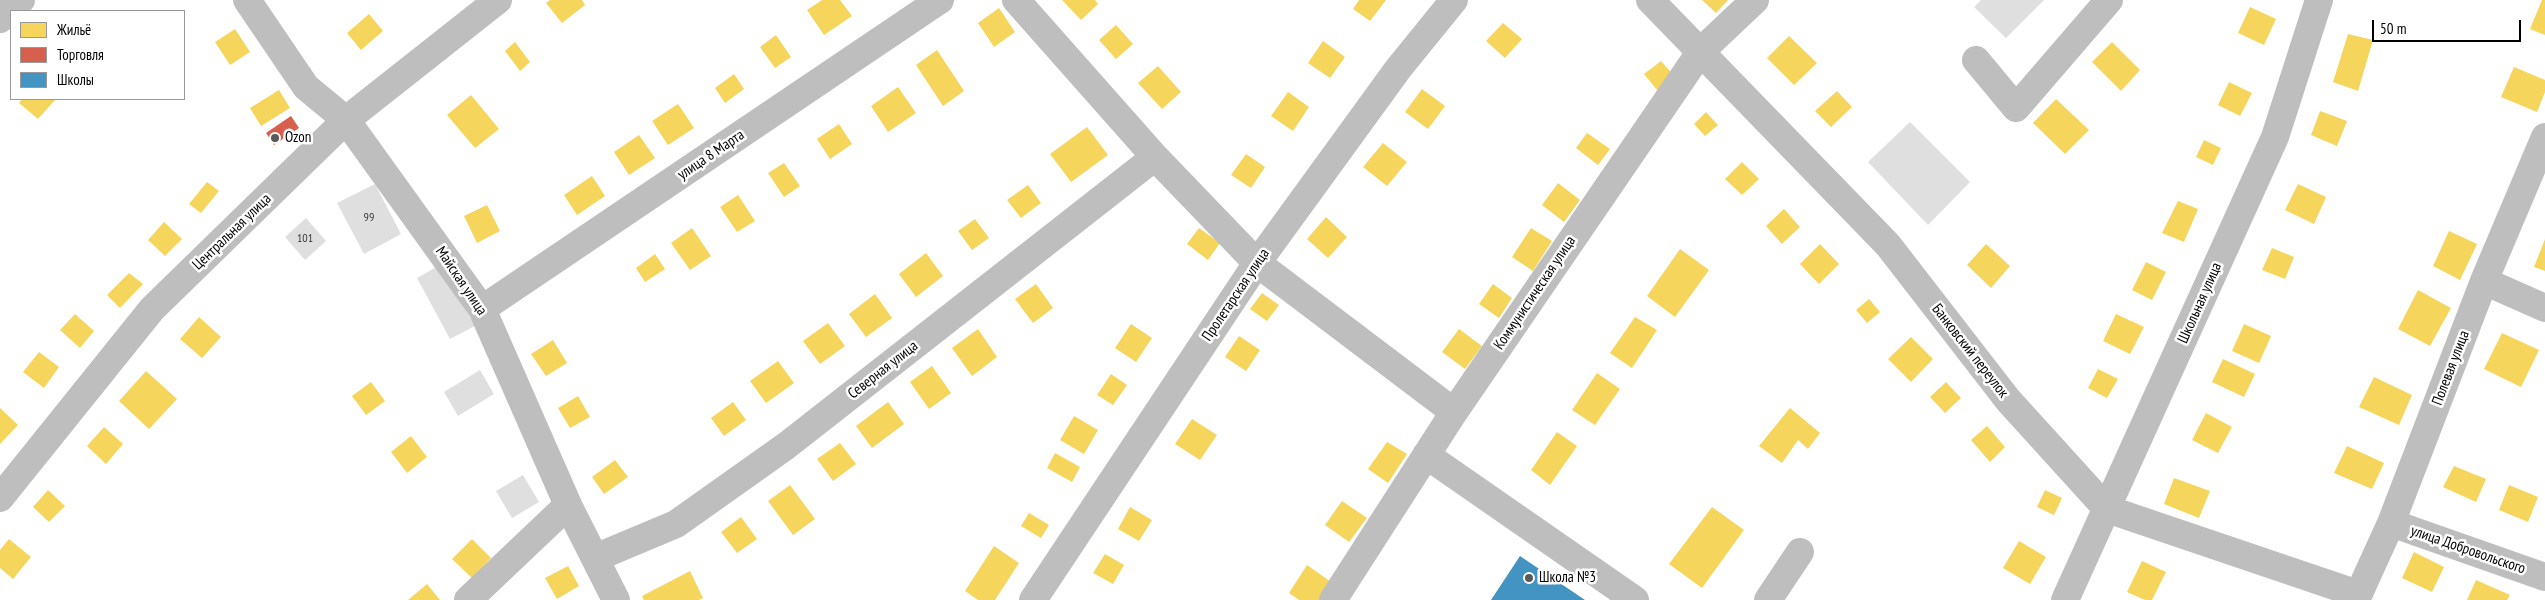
<!DOCTYPE html>
<meta charset="utf-8">
<style>
body{margin:0}
#map{position:relative;width:2545px;height:600px;overflow:hidden;background:#fff;font-family:"PT Sans Narrow",sans-serif}
canvas{display:block}
.legend{position:absolute;left:10px;top:10px;width:175px;height:90px;box-sizing:border-box;background:#fff;border:1px solid #999;margin:0;padding:6px 9px;list-style:none;font-size:15px;color:#000}
.legend li{display:flex;align-items:center;gap:10px;height:25px}
.legend b{width:25px;border:1px solid #999}
.scale{position:absolute;left:2372px;top:20px;width:149px;height:22px;box-sizing:border-box;border:2px solid #000;border-top:0;padding-left:6px;font-size:15px;line-height:18px;white-space:nowrap;color:#000;-webkit-text-stroke:4px #fff;paint-order:stroke}
</style>
<div id="map">
<canvas width="2545" height="600"></canvas>
<ul class="legend">
<li><b style="height:14px;background:#f6d55c"></b>Жильё</li>
<li><b style="height:14px;background:#d6604d"></b>Торговля</li>
<li><b style="height:14px;background:#4393c3"></b>Школы</li>
</ul>
<div class="scale">50 m</div>
</div>
<script>
const ctx = document.querySelector('canvas').getContext('2d');
ctx.lineJoin = 'round';
function fillPath(path, color) { ctx.fillStyle = color; ctx.fill(path, 'evenodd'); }
const toPath = rows => new Path2D(rows.map(r => 'M' + r).join(''));
function stroke(path, color, width, dash) { ctx.strokeStyle = color; ctx.lineWidth = width; ctx.lineCap = dash ? 'butt' : 'round'; ctx.setLineDash(dash || []); ctx.stroke(path); }
function label(font, color, halo, rows, align = 'center') {
  ctx.font = font + ' "PT Sans Narrow",sans-serif'; ctx.lineWidth = 5; ctx.setLineDash([]); ctx.textBaseline = 'middle'; ctx.strokeStyle = halo; ctx.fillStyle = color; for (const [text, x, y, turn = 0] of rows) {
    ctx.save(); ctx.translate(x, y); ctx.rotate((+turn || 0) * Math.PI / 180); ctx.textAlign = isNaN(turn) ? turn : align; if (halo) ctx.strokeText(text, 0, 0); ctx.fillText(text, 0, 0); ctx.restore();
  }
}
fillPath(toPath([
 [550,0,582,0,585,5,562,23,546,3],
 [822,0,840,0,852,16,824,35,807,10],
 [1062,0,1095,0,1098,4,1081,20],
 [1359,0,1386,0,1370,21,1353,9],
 [1702,0,1728,0,1716,13],
 [2542,0,2545,0,2545,35,2530,29],
 [2250,7,2276,19,2264,45,2238,33],
 [999,8,1015,32,994,47,978,23],
 [369,14,383,31,361,50,347,33],
 [1503,23,1522,39,1505,58,1486,41],
 [1116,25,1133,44,1116,59,1099,40],
 [235,29,250,52,230,65,215,42],
 [2348,34,2373,40,2358,91,2333,82],
 [776,35,791,57,775,68,760,47],
 [1789,36,1817,63,1794,85,1767,58],
 [1323,41,1345,57,1330,78,1308,63],
 [515,42,530,62,520,71,505,51],
 [2112,42,2140,70,2121,91,2092,62],
 [937,50,964,91,943,106,916,65],
 [1661,61,1675,77,1658,91,1644,74],
 [1158,66,1181,92,1162,109,1138,83],
 [2514,67,2545,80,2545,92,2537,112,2501,97],
 [734,74,744,89,725,103,715,88],
 [2229,82,2252,93,2240,116,2218,105],
 [898,87,916,113,888,132,871,106],
 [1422,89,1445,106,1428,129,1405,112],
 [279,90,290,108,261,126,250,108],
 [1837,91,1852,107,1831,127,1815,111],
 [1288,92,1309,107,1293,131,1271,116],
 [471,95,499,129,475,148,447,115],
 [22,99,53,99,55,100,38,119,19,103],
 [2056,99,2089,130,2065,154,2033,123],
 [678,104,694,128,668,145,652,121],
 [2320,111,2347,121,2337,146,2311,135],
 [1706,112,1718,125,1705,136,1694,124],
 [839,124,852,144,830,159,817,139],
 [1087,127,1108,155,1071,182,1050,154],
 [1587,133,1610,149,1598,165,1576,148],
 [639,135,655,158,629,175,614,152],
 [2204,140,2221,148,2213,165,2196,157],
 [1383,143,1407,162,1387,186,1363,167],
 [1246,154,1265,167,1251,188,1231,175],
 [1742,162,1759,179,1742,195,1725,179],
 [784,163,800,186,784,197,768,173],
 [592,176,605,196,577,215,564,195],
 [207,182,219,191,201,213,189,204],
 [1558,183,1580,200,1564,222,1542,205],
 [2298,184,2326,197,2314,224,2285,210],
 [1028,185,1041,203,1021,218,1007,200],
 [738,195,755,221,737,232,720,207],
 [2178,201,2198,209,2184,242,2162,233],
 [487,205,500,231,477,243,464,216],
 [1784,209,1800,227,1782,244,1766,226],
 [1326,217,1347,237,1328,258,1307,239],
 [975,219,989,238,972,250,958,231],
 [164,222,182,239,165,256,148,240],
 [692,228,711,256,690,270,671,243],
 [1199,228,1220,243,1208,260,1187,244],
 [1531,228,1552,241,1533,271,1512,257],
 [2449,231,2477,244,2460,280,2433,266],
 [2545,239,2545,271,2534,267],
 [1820,244,1839,264,1819,284,1800,264],
 [1986,244,2010,266,1991,288,1967,265],
 [2272,248,2294,257,2285,279,2262,270],
 [1680,249,1709,270,1675,317,1647,296],
 [926,253,943,276,916,297,899,274],
 [655,254,665,269,645,282,636,268],
 [2146,262,2166,272,2152,300,2132,290],
 [129,273,143,284,120,308,107,295],
 [1036,284,1053,308,1033,323,1015,299],
 [1493,284,1512,298,1499,318,1479,304],
 [2418,290,2451,308,2430,346,2398,329],
 [1262,293,1279,305,1267,321,1250,309],
 [875,294,892,318,866,337,849,314],
 [1869,299,1880,312,1867,323,1856,310],
 [75,314,94,331,80,348,60,330],
 [2116,314,2144,327,2130,354,2103,341],
 [199,317,221,337,202,358,180,339],
 [1635,317,1657,330,1632,368,1610,353],
 [828,323,845,346,820,364,803,341],
 [1131,324,1152,338,1136,362,1115,348],
 [2244,324,2271,336,2259,363,2232,351],
 [978,329,997,357,972,376,952,348],
 [1459,329,1482,346,1465,369,1442,352],
 [2502,333,2539,350,2521,387,2484,369],
 [1239,336,1260,350,1246,371,1225,357],
 [1911,337,1933,359,1911,382,1888,359],
 [553,340,567,363,546,376,531,354],
 [39,352,59,367,44,388,23,372],
 [2223,359,2255,374,2244,397,2212,382],
 [778,361,794,383,766,403,750,381],
 [932,366,951,393,929,409,910,382],
 [2098,369,2118,379,2107,398,2088,388],
 [146,371,177,399,149,429,119,401],
 [1597,373,1620,389,1595,425,1572,410],
 [1111,374,1127,385,1113,405,1097,395],
 [2374,377,2412,395,2399,425,2359,407],
 [371,382,385,401,366,415,352,396],
 [1946,382,1961,398,1945,413,1930,397],
 [578,396,590,417,570,428,558,408],
 [733,402,746,420,724,436,711,418],
 [888,402,904,424,872,448,856,426],
 [0,408,18,425,0,444],
 [1790,408,1820,433,1808,449,1798,440,1782,463,1759,446],
 [2206,413,2232,427,2218,453,2192,440],
 [1074,416,1098,430,1084,454,1060,440],
 [1192,419,1217,435,1200,460,1175,444],
 [1987,426,2005,447,1990,462,1971,440],
 [104,427,123,444,106,464,87,446],
 [1557,432,1577,446,1550,485,1531,470],
 [411,436,427,457,407,473,391,452],
 [1387,442,1407,454,1388,483,1368,469],
 [840,443,856,464,833,481,817,459],
 [2347,446,2384,463,2372,489,2334,473],
 [1055,453,1080,467,1072,482,1047,468],
 [615,460,628,477,604,494,592,477],
 [2454,466,2486,479,2476,502,2443,487],
 [2174,478,2210,491,2199,518,2164,504],
 [790,485,815,519,793,535,768,501],
 [2509,485,2538,497,2528,522,2499,510],
 [48,490,65,506,49,522,33,507],
 [2045,490,2062,498,2054,515,2037,507],
 [1342,501,1367,518,1349,542,1325,525],
 [1130,507,1152,520,1139,541,1118,529],
 [1712,507,1744,530,1702,588,1669,564],
 [1029,513,1049,525,1041,538,1021,526],
 [741,517,757,539,737,553,721,532],
 [9,539,31,557,13,579,0,568,0,550],
 [472,539,491,558,472,578,452,559],
 [2019,541,2046,557,2030,584,2003,568],
 [994,546,1019,563,995,600,978,600,965,591],
 [2414,552,2444,567,2432,592,2402,578],
 [1105,554,1124,565,1113,584,1093,573],
 [2142,561,2166,572,2152,600,2145,600,2127,592],
 [1307,565,1334,584,1324,600,1299,600,1289,593],
 [568,566,579,586,557,599,545,578],
 [690,571,703,598,699,600,644,600,642,596],
 [2476,580,2510,595,2507,600,2467,600],
 [427,584,440,600,408,600]
]), '#f6d55c');
fillPath(toPath([
 [291,116,299,128,274,145,266,133]
]), '#d6604d');
fillPath(toPath([
 [1520,556,1585,600,1491,600]
]), '#4393c3');
fillPath(toPath([
 [1981,0,2044,0,2006,38,1974,7],
 [1910,122,1970,182,1928,225,1868,162],
 [375,184,401,234,364,254,337,203],
 [306,218,326,241,305,260,285,237],
 [440,265,475,326,450,339,417,278],
 [480,370,494,394,458,416,444,392],
 [523,475,539,502,512,518,496,491]
]), '#dfdfdf');
stroke(toPath([
 [247,0,306,87,346,120,482,309,568,505,616,600],
 [1016,0,1155,157,1257,263,1454,412],
 [1650,0,1888,245,2008,400,2107,509,2358,594],
 [0,19,21,0],
 [1976,60,2016,108,2109,0],
 [2484,281,2545,308],
 [482,309,940,0],
 [1426,455,1635,600],
 [2391,523,2545,577],
 [595,558,676,524,786,446,1155,157],
 [468,600,568,505],
 [1033,600,1257,263,1398,69,1454,0],
 [1333,600,1454,412,1701,51,1755,0],
 [1768,600,1800,552],
 [2065,600,2275,137,2319,0],
 [2356,600,2391,523,2484,281,2545,137]
]), '#bebebe', 28);
stroke(toPath([
 [0,498,152,309,346,120,498,0]
]), '#bebebe', 28);
for (const [x, y, r, color] of [
 [275,138,5,"#595959"],
 [1529,578,5,"#595959"]
]) { const dot = new Path2D(); dot.arc(x, y, r, 0, 2 * Math.PI); ctx.fillStyle = color; ctx.fill(dot); stroke(dot, '#fff', 2); }
label('12px', '#383838', null, [
 ["99",369,218],
 ["101",305,239]
]);
label('15px', '#000', '#fff', [
 ["Ozon",285,138],
 ["Школа №3",1539,578]
], 'left');
label('15px', '#000', '#fff', [
 ["улица 8 Марта",711,155,-34],
 ["Центральная улица",232,232,-44],
 ["Майская улица",461,281,56],
 ["Коммунистическая улица",1535,293,-56],
 ["Пролетарская улица",1236,295,-56],
 ["Школьная улица",2200,303,-66],
 ["Банковский переулок",1970,351,52],
 ["Полевая улица",2451,368,-69],
 ["Северная улица",883,370,-38],
 ["улица Добровольского",2468,550,19]
]);
</script>
